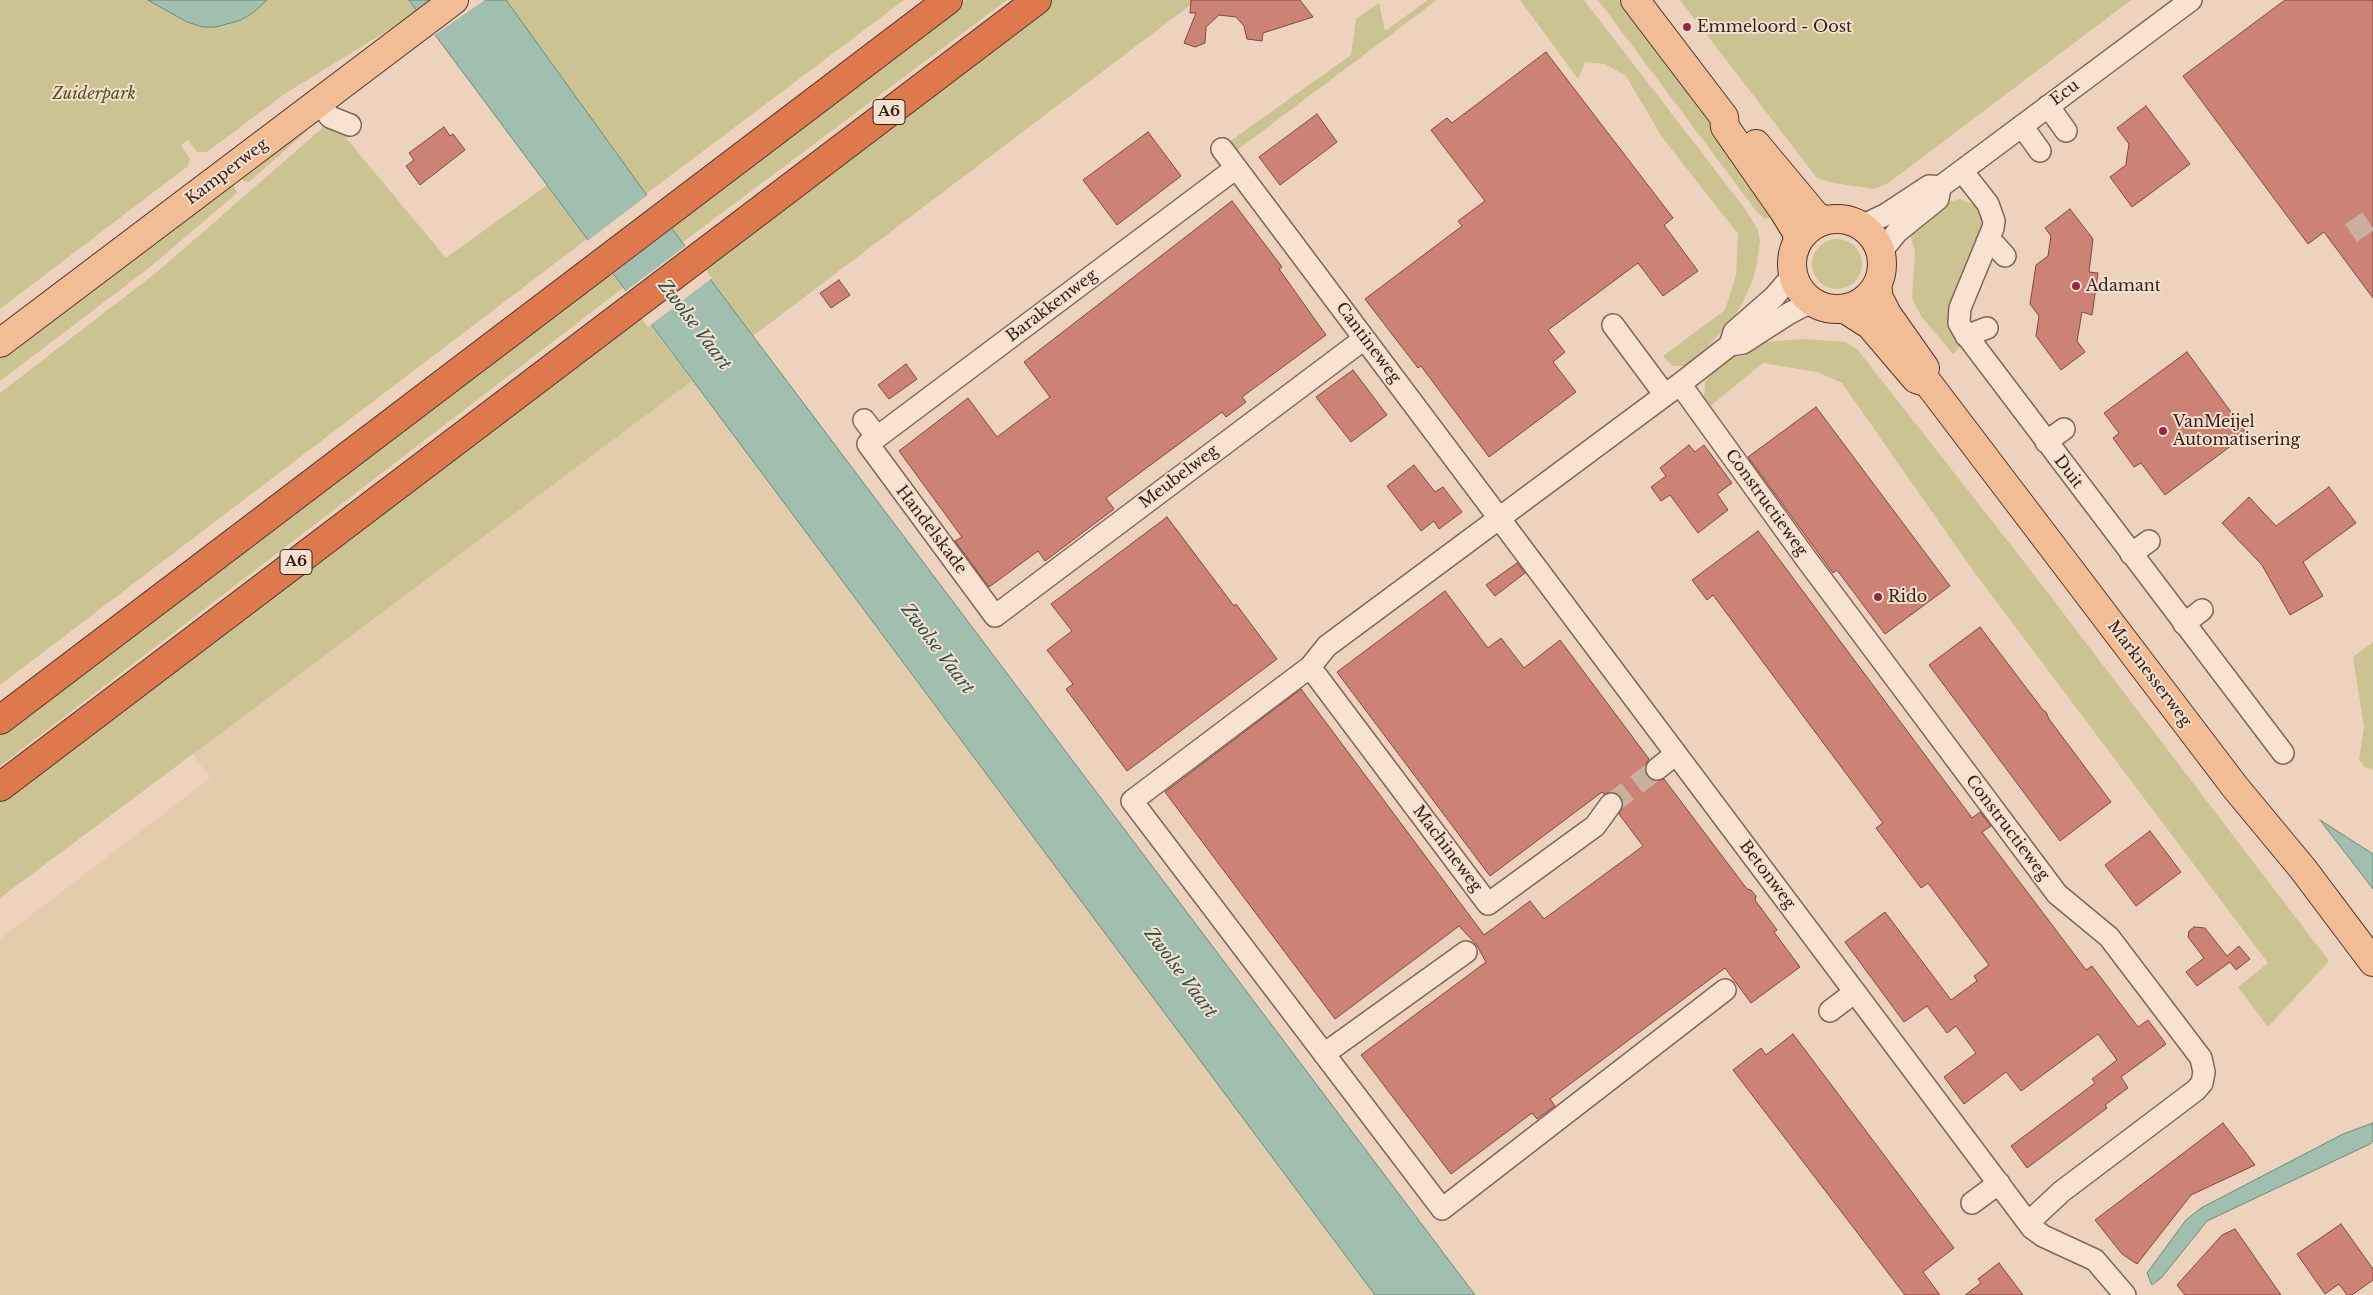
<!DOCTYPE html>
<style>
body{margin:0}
canvas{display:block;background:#edd3be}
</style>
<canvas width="2373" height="1295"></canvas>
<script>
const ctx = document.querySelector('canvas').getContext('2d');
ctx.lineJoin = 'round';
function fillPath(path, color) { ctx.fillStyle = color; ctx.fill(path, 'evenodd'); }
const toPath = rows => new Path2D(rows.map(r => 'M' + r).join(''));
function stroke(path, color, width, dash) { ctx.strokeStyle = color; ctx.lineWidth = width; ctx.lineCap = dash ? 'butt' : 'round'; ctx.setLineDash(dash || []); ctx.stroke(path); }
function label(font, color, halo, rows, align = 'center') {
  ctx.font = font + ' "Libre Baskerville",serif'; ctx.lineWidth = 4; ctx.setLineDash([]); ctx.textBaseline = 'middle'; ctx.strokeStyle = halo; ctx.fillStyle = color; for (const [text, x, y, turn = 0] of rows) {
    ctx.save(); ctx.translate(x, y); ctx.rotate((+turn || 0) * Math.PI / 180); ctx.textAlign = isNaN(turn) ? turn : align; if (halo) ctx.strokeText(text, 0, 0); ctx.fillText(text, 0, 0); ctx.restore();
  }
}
fillPath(toPath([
 [692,381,1375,1295,0,1295,0,939,210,778,192,753]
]), '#e3ccab');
fillPath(toPath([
 [0,0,409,0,418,12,286,93,207,152,197,152,188,140,181,145,190,159,188,166,0,309],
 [506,0,904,0,646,194],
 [966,0,1007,0,683,242,665,219],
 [1051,0,1197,0,753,336,699,264],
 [1428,0,1437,0,1236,151,1229,142,1351,55,1356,19,1379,3,1385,31],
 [1520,0,1584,0,1746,210,1758,230,1760,240,1757,264,1752,282,1743,302,1735,315,1707,348,1686,366,1673,366,1663,356,1725,310,1736,275,1738,234,1662,137,1626,76,1605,64,1585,62,1578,79],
 [1598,0,1619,0,1706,110,1771,217,1765,219,1757,212],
 [1680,0,2131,0,1887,184,1874,189,1834,183,1817,178],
 [327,124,348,129,345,137,446,258,547,185,587,239,0,685,0,393,157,272],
 [308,127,307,131,248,183,241,179,239,175],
 [233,183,237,193,149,268,0,381,0,354],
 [1960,199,1974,205,1981,214,1982,231,1952,332,1961,346,1953,354,1921,316,1912,299,1915,252,1909,231,1941,204],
 '1812 264a25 25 0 1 1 50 0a25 25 0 1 1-50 0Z',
 [605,264,623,288,0,766,0,726],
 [639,310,692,381,0,898,0,799],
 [1803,339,1845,342,1857,349,2025,563,2329,961,2268,1027,2238,987,2268,963,1974,572,1842,383,1817,372,1763,363,1708,408,1704,399,1705,382,1717,368,1738,353,1766,342],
 [2373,642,2373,770,2364,767,2359,759,2364,727,2353,657]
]), '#cbc392');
const water = toPath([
 [148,0,267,0,254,12,241,20,216,27,203,27,187,22,148,0],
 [409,0,506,0,646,194,1475,1295,1375,1295,409,0],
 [2320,820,2373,854,2373,889,2320,820],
 [2373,1123,2373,1141,2370,1144,2207,1221,2162,1277,2152,1285,2147,1273,2186,1220,2201,1208,2343,1134,2373,1123]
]);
fillPath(water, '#a1bfaf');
stroke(water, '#698c7a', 1);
fillPath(toPath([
 [430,0,485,0,433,36,415,11],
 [649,194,674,227,610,276,586,242],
 [687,245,712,278,648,327,623,293]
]), '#edd3be');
const building = toPath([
 [1191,0,1300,0,1313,17,1263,33,1262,41,1247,39,1244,26,1236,17,1219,15,1206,27,1205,43,1195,47,1184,43,1196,13,1190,13,1191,0],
 [2285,0,2373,0,2373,298,2324,232,2308,244,2183,76,2285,0],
 [1546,52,1673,218,1664,225,1698,271,1663,296,1638,263,1548,330,1565,352,1553,362,1576,392,1489,457,1421,366,1418,368,1365,299,1462,226,1458,221,1485,201,1431,130,1447,118,1452,123,1546,52],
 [2146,106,2190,164,2132,207,2110,177,2126,165,2127,156,2129,144,2117,128,2146,106],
 [1317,114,1337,142,1280,185,1259,157,1317,114],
 [444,127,450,136,453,134,465,150,420,185,406,166,414,160,409,153,444,127],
 [1148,132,1181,176,1117,225,1083,180,1148,132],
 [1232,201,1282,267,1279,269,1326,335,1242,397,1246,402,1226,417,1222,412,1106,498,1114,509,1045,561,1038,551,989,587,955,541,962,537,899,451,968,398,997,437,1050,397,1024,362,1232,201],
 [2070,209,2093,239,2089,272,2098,273,2092,315,2082,312,2077,341,2085,352,2061,370,2036,336,2039,316,2030,304,2036,265,2048,256,2051,236,2045,228,2070,209],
 [839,280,850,295,831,308,820,293,839,280],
 [2187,352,2247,434,2165,495,2141,463,2134,467,2113,438,2119,433,2104,413,2187,352],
 [906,364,917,379,889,399,878,385,906,364],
 [1353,370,1387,415,1351,442,1316,397,1353,370],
 [1816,407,1950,586,1885,634,1837,570,1833,573,1748,457,1816,407],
 [1689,445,1695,452,1704,445,1732,483,1717,494,1728,510,1698,533,1670,495,1661,501,1651,487,1666,476,1660,468,1689,445],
 [1414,465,1435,492,1443,487,1462,512,1439,529,1434,521,1421,531,1387,486,1414,465],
 [2329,487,2356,523,2303,562,2323,596,2290,615,2262,565,2222,523,2249,497,2276,526,2329,487],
 [1167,517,1234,606,1236,604,1277,659,1127,771,1066,689,1073,684,1047,650,1072,631,1051,604,1167,517],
 [1758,531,1972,818,1980,812,1991,826,1982,832,2086,970,2092,966,2138,1027,2148,1020,2166,1044,2121,1077,2128,1088,2105,1105,2107,1108,2027,1168,2011,1146,2095,1083,2092,1079,2117,1060,2098,1034,2021,1091,2006,1072,1964,1104,1944,1077,1976,1053,1956,1026,1947,1033,1927,1006,1904,1022,1845,942,1885,912,1951,1000,1977,981,1974,976,1989,965,1928,883,1921,888,1876,828,1883,823,1713,595,1707,600,1692,580,1758,531],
 [1517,563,1525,573,1495,596,1486,585,1517,563],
 [1445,591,1488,648,1501,638,1524,668,1560,640,1649,759,1645,765,1647,776,1653,781,1664,779,1747,889,1751,890,1756,896,1755,900,1777,930,1774,932,1800,967,1751,1003,1725,968,1550,1099,1555,1106,1537,1119,1532,1113,1451,1174,1361,1055,1486,962,1476,944,1459,926,1335,1019,1165,792,1301,689,1484,935,1530,901,1544,919,1643,846,1619,814,1623,805,1619,794,1613,792,1604,794,1602,792,1490,876,1337,672,1445,591],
 [1980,627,2043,710,2046,712,2049,719,2111,802,2060,841,1929,665,1980,627],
 [2150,831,2181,872,2136,906,2105,865,2150,831],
 [2194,927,2205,928,2227,956,2239,946,2250,959,2236,970,2230,962,2197,986,2186,972,2204,958,2188,937,2189,931,2194,927],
 [1793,1034,1954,1248,1923,1272,1940,1295,1905,1295,1733,1070,1761,1048,1766,1055,1793,1034],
 [2223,1123,2255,1165,2191,1195,2137,1264,2122,1254,2095,1220,2223,1123],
 [2341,1224,2373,1269,2373,1280,2352,1295,2347,1295,2339,1284,2325,1294,2297,1254,2341,1224],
 [2235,1229,2281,1295,2185,1295,2177,1285,2222,1235,2235,1229],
 [1999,1263,2023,1295,1965,1295,1981,1283,1978,1279,1999,1263]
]);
fillPath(building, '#cc8274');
stroke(building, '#84473d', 1);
stroke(toPath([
 [2351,233,2373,218],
 [1611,804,1657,769]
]), '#c8af9e', 21, [21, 11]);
const minor = toPath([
 [319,102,330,117,350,125],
 [2048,106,2066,131],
 [2022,126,2040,151],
 [1222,149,2032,1228,2043,1236,2095,1260,2125,1295],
 [1236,168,868,444,995,616,1364,339],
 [1962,171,1988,204,1994,221,1993,228,1960,308,1959,323,1964,332,2283,753],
 [1861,226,1885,215,1929,186,1940,187],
 [1987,242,1995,245,2005,256],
 [1881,252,1897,232,1938,199,1940,187,2191,0],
 [1613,325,1665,395],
 [1966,336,1987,328],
 [1730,345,1734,332,1774,297,1793,275],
 [1680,384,1730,345,1743,343,1788,314,1803,306,1814,303],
 [864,420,877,437],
 [2046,442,2064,429],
 [2131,554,2149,541],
 [2184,624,2202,610],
 [1310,667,1488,904,1595,826,1611,804],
 [1657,769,1676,754],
 [1725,990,1442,1209,1132,801,1310,667,1327,646,1680,384,1807,560,2057,894,2109,937,2201,1058,2204,1072,2202,1083,2196,1090,2061,1192,2028,1223],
 [1830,1011,1855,992],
 [1324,1054,1466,952],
 [1972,1203,1999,1183]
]);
const major = toPath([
 [1635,0,1724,117,1725,127,1783,210,1796,231,1798,240],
 [1756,144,1816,216,1825,220],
 '1792 264a45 45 0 1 1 90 0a45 45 0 1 1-90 0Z',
 [1877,286,1879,298,1887,314,1925,368],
 [1845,309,1870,325,1916,379,1928,383,2235,787,2303,869,2373,962],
 [0,343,454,0]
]);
const highway = toPath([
 [0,720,948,0],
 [0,787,1037,0]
]);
stroke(minor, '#856457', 24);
stroke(major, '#53342c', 30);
stroke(highway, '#53342c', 30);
stroke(minor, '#f8e2d1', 21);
stroke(major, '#f2bd95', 28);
stroke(highway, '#de794d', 28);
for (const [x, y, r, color] of [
 [1687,27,5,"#942744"],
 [2076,286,5,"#942744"],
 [2163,431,5,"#942744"],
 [1878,597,5,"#942744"]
]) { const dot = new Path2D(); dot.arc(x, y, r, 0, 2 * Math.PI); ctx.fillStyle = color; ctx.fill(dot); stroke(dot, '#f5dfcd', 2); }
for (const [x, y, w] of [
 [889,112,32],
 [296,562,32]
]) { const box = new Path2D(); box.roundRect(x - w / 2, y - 12.5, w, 25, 4); ctx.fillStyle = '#f5dfcd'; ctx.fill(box); stroke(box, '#35211c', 1); }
label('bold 15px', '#35211c', null, [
 ["A6",889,112],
 ["A6",296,562]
]);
label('16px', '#35211c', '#f5dfcd', [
 ["Emmeloord - Oost",1697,27],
 ["Adamant",2086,286],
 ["VanMeijel",2173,422],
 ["Automatisering",2173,440],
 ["Rido",1888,597]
], 'left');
label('16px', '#35211c', '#f5dfcd', [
 ["Ecu",2065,93,-37],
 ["Kamperweg",227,172,-37],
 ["Barakkenweg",1052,306,-37],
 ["Cantineweg",1368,343,53],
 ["Duit",2068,472,53],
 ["Meubelweg",1179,477,-37],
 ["Constructieweg",1766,503,54],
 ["Handelskade",931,530,53],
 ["Marknesserweg",2149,674,53],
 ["Constructieweg",2007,828,53],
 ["Machineweg",1447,849,53],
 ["Betonweg",1767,875,53]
]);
label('italic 16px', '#515122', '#f5dfcd', [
 ["Zuiderpark",94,94]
]);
label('italic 18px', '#2b5547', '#f5dfcd', [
 ["Zwolse Vaart",694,325,53],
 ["Zwolse Vaart",937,649,53],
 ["Zwolse Vaart",1180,973,53]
]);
</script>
